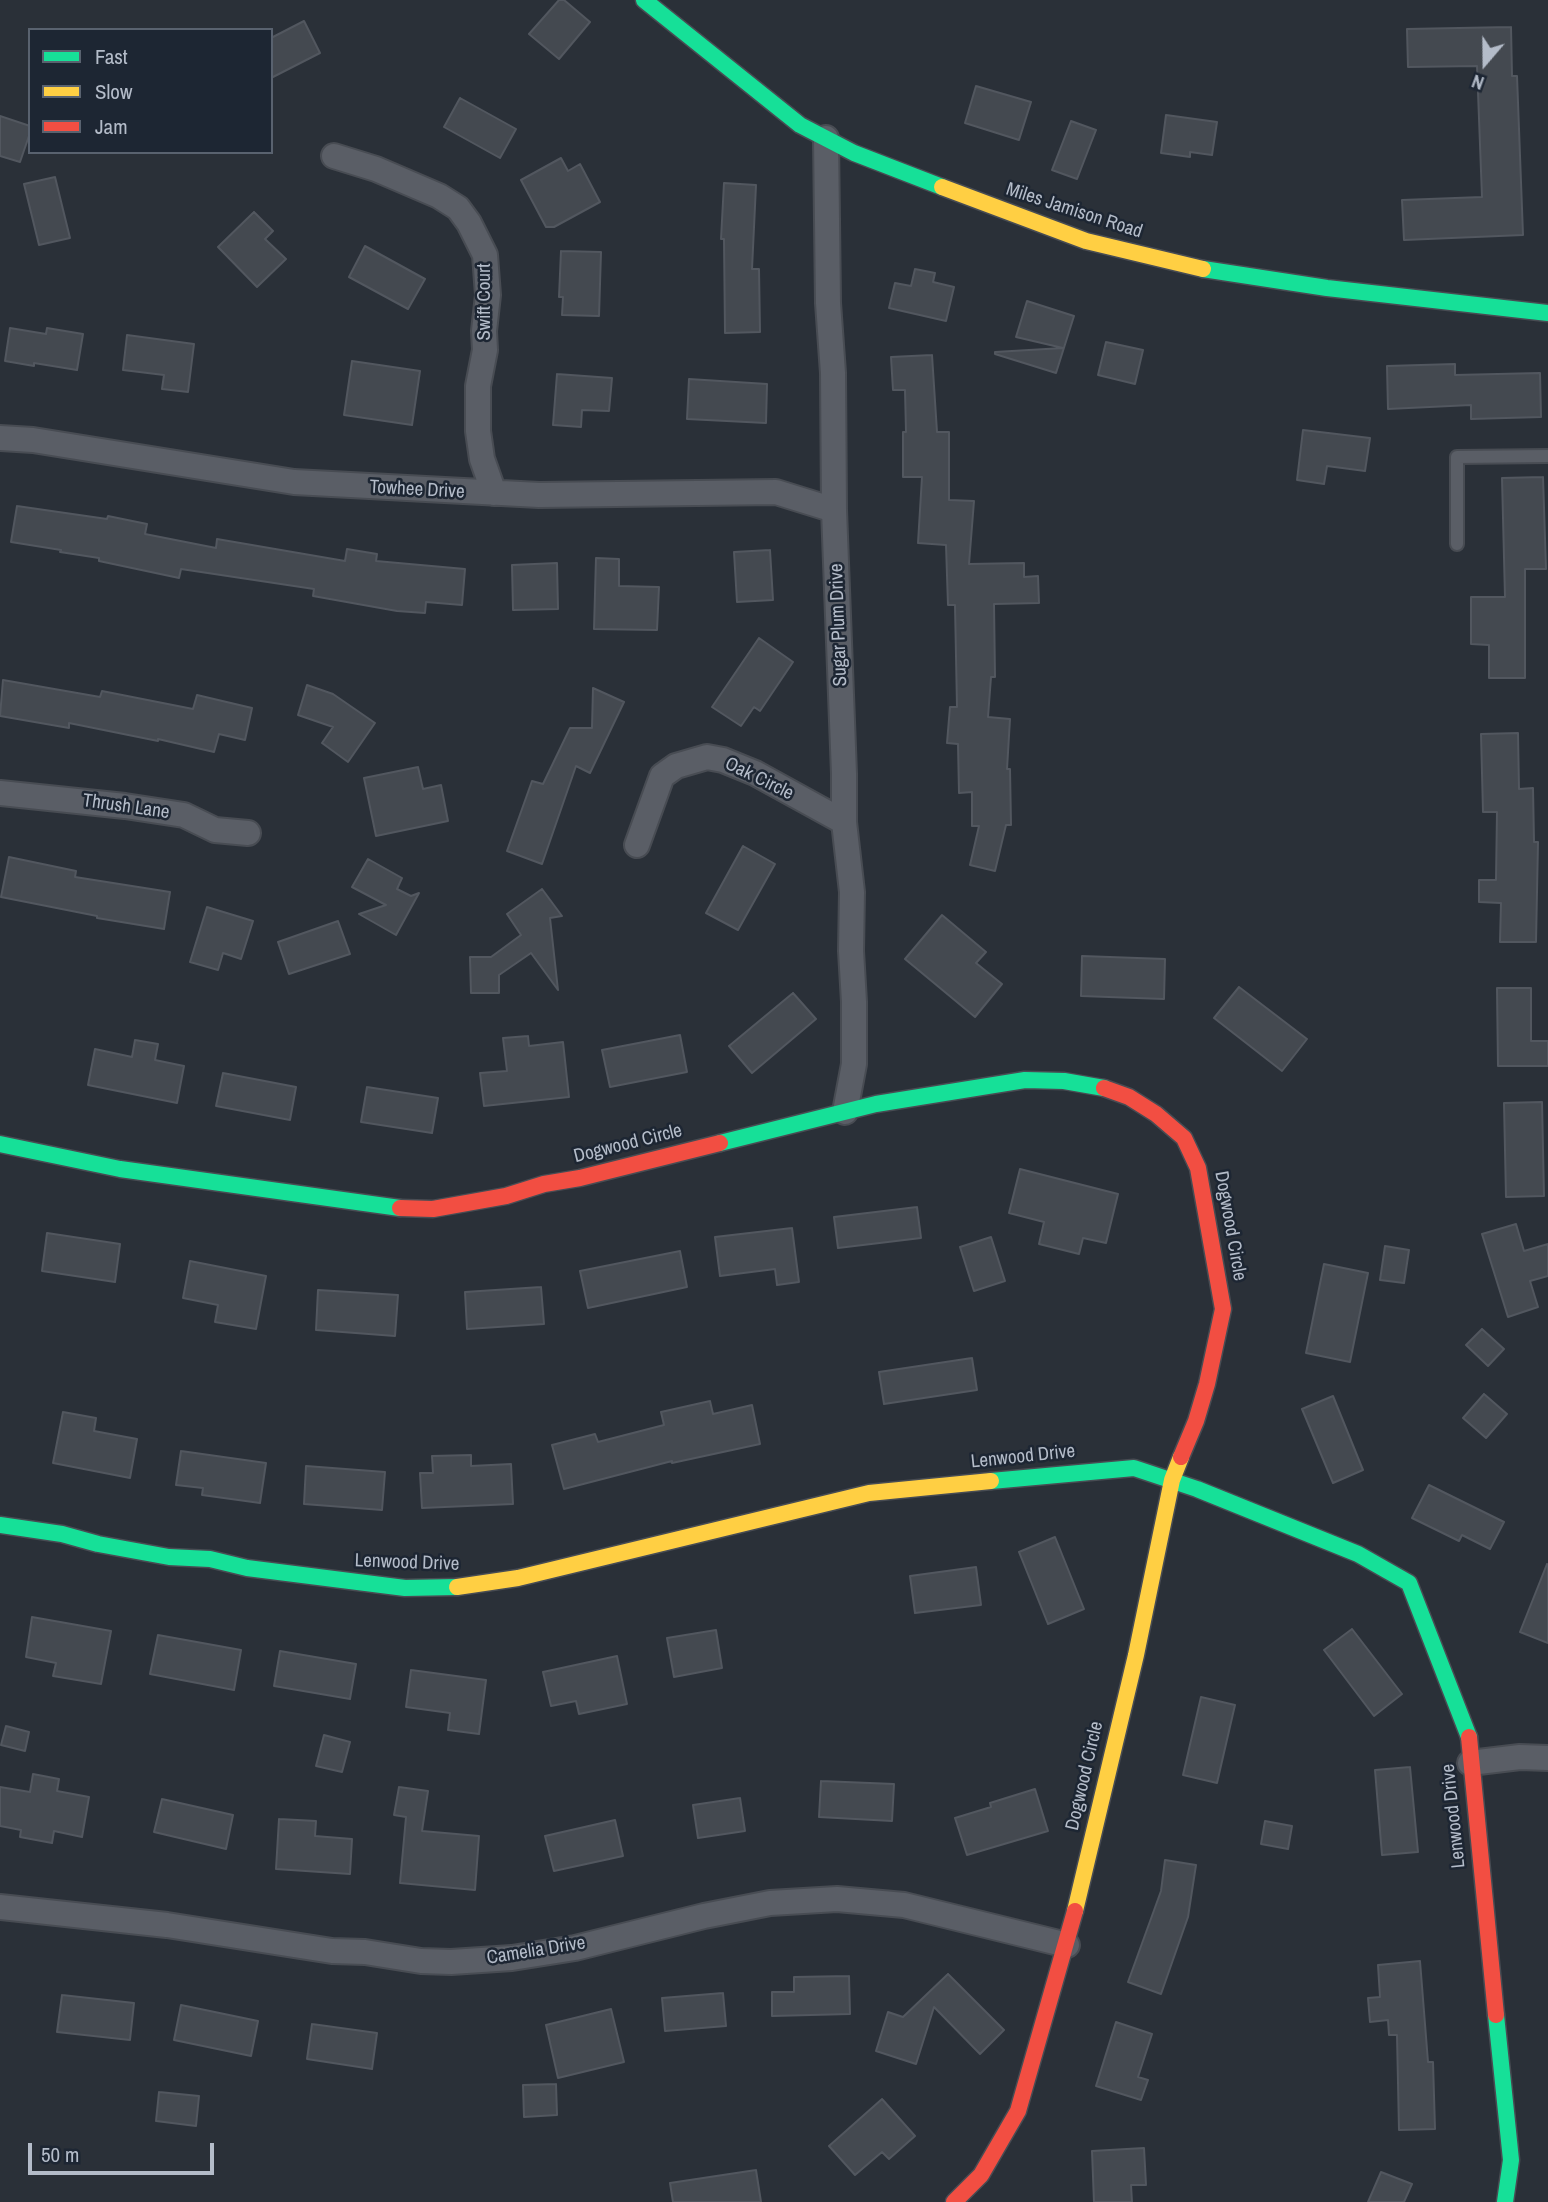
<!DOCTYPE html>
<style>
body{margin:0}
#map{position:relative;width:1548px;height:2202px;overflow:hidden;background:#2a3038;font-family:"Archivo Narrow",sans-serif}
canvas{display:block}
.legend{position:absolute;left:28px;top:28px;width:245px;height:126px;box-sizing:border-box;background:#1d2633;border:2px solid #59626f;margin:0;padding:9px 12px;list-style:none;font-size:21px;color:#b4bcc9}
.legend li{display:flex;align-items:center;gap:14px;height:35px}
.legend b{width:35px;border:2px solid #59626f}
.north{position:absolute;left:1450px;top:28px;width:70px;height:70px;-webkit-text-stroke:5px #1d2633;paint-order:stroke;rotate:200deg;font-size:19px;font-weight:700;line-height:28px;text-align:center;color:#b4bcc9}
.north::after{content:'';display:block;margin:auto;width:24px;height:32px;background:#b4bcc9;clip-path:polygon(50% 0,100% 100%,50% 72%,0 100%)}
.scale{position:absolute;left:28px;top:2143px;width:186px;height:32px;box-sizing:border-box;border:4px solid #b4bcc9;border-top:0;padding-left:9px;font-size:21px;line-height:24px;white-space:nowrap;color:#b4bcc9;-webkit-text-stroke:5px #1d2633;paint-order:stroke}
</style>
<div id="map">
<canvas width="1548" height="2202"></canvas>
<ul class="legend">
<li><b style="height:9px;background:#16e098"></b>Fast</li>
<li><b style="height:9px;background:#ffcf43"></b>Slow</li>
<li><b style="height:9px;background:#f24e42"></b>Jam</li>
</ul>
<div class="north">N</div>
<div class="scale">50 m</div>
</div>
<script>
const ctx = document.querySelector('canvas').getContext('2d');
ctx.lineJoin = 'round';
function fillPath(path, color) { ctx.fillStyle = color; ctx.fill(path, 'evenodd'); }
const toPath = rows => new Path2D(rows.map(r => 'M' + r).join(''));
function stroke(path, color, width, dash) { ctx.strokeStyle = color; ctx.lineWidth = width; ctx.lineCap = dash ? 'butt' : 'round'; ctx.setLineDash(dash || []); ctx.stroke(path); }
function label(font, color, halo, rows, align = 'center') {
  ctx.font = font + ' "Archivo Narrow",sans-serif'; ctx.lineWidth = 5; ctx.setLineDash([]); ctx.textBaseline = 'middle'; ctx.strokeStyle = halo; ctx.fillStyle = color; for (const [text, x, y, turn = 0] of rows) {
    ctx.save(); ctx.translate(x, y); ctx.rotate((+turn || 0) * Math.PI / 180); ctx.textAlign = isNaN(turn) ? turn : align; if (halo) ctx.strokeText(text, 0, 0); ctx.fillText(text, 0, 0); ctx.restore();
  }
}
const building = toPath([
 [559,0,564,0,590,22,559,59,529,34,559,0],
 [304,21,320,53,271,78,271,38,304,21],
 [1511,27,1512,76,1517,76,1523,235,1404,240,1402,200,1482,197,1477,66,1408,67,1407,29,1511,27],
 [976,86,1031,102,1019,140,965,123,976,86],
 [460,98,516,129,500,158,444,127,460,98],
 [1166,115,1217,122,1212,155,1190,152,1190,157,1161,153,1166,115],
 [0,116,30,126,30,133,20,162,0,156,0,116],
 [1071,121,1096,130,1077,179,1052,170,1071,121],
 [561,158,568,171,580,164,600,202,554,227,546,227,521,180,561,158],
 [55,177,70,238,39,245,24,184,55,177],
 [724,183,756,185,752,269,759,269,760,332,725,333,724,239,721,239,724,183],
 [254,212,273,231,265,239,286,259,257,287,218,247,254,212],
 [365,246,425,279,408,309,349,277,365,246],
 [561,251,601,252,599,316,562,315,563,297,559,297,561,251],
 [915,269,935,273,933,282,954,287,946,321,889,308,895,283,911,286,915,269],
 [1027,301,1074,316,1056,373,995,354,995,352,1063,348,1016,337,1027,301],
 [10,328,46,334,47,328,83,334,77,370,34,363,34,366,5,361,10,328],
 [127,335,194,344,188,392,162,389,164,375,123,370,127,335],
 [1106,342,1143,350,1135,384,1098,375,1106,342],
 [932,355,937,432,949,432,949,500,974,501,969,564,1024,563,1024,577,1038,576,1039,603,994,604,995,677,991,677,988,717,1010,719,1007,769,1010,769,1011,825,1006,825,995,871,970,865,979,826,972,826,972,792,959,793,958,744,947,743,950,707,957,707,955,605,948,605,946,545,918,543,922,477,903,477,903,432,906,432,905,390,893,390,891,357,932,355],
 [352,361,420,371,412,425,344,415,352,361],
 [1455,364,1455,375,1540,373,1541,417,1471,419,1471,405,1388,409,1387,366,1455,364],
 [557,374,612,378,609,411,582,410,581,427,553,425,557,374],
 [689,379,767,384,766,423,687,419,689,379],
 [1303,430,1370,438,1365,471,1327,466,1324,484,1297,480,1303,430],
 [1543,477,1546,569,1525,569,1525,678,1489,678,1489,645,1471,644,1471,597,1505,597,1502,478,1543,477],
 [17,506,107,519,108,516,147,524,145,534,216,548,217,539,345,561,347,549,377,554,376,561,465,569,462,605,426,602,425,613,397,611,313,596,314,589,181,569,179,578,99,561,99,558,60,552,61,550,11,542,17,506],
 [770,550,773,600,737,602,734,552,770,550],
 [596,558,619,559,619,586,659,587,657,630,594,629,596,558],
 [557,563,558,609,513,610,512,565,557,563],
 [759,638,793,662,760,711,754,707,741,726,712,707,759,638],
 [3,680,100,697,102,691,193,709,197,695,252,708,245,740,219,734,214,752,158,739,158,741,69,723,69,728,0,716,3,680],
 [307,685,333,694,375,723,348,762,322,743,333,727,298,715,307,685],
 [593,688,624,702,590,773,576,766,542,864,507,851,532,781,543,784,570,728,592,728,593,688],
 [1518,733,1519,789,1533,788,1534,842,1538,842,1536,942,1500,942,1501,903,1479,902,1479,880,1496,880,1497,812,1483,812,1481,734,1518,733],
 [418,767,423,789,441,785,448,821,376,836,364,778,418,767],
 [743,846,775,864,738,930,706,913,743,846],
 [9,857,76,871,75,877,170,892,164,929,97,918,97,916,1,897,9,857],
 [368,859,402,878,397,889,411,896,419,893,396,935,359,914,386,905,352,887,368,859],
 [542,889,562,916,550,918,558,990,531,953,499,975,499,993,471,993,470,957,491,957,521,935,507,914,542,889],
 [207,907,253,921,241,959,223,953,218,970,190,962,207,907],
 [942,915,986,952,976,963,1002,984,975,1017,905,959,942,915],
 [338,921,350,954,289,974,278,942,338,921],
 [1082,956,1165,959,1164,999,1081,996,1082,956],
 [1239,987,1307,1039,1282,1071,1214,1018,1239,987],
 [1497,988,1531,988,1531,1041,1548,1041,1548,1066,1498,1066,1497,988],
 [793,993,816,1019,752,1073,729,1046,793,993],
 [680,1035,687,1072,610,1087,602,1050,680,1035],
 [528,1036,529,1046,563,1042,569,1097,484,1106,480,1073,507,1071,503,1038,528,1036],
 [135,1040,158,1044,155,1060,184,1066,177,1103,88,1085,95,1049,132,1057,135,1040],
 [223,1073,296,1087,290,1120,216,1106,223,1073],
 [367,1087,438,1098,432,1133,361,1122,367,1087],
 [1542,1102,1544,1196,1506,1197,1504,1103,1542,1102],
 [1020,1169,1118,1194,1106,1243,1083,1238,1079,1254,1039,1244,1044,1222,1009,1213,1020,1169],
 [917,1207,921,1238,838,1248,834,1217,917,1207],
 [1516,1224,1524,1251,1548,1244,1548,1276,1530,1281,1538,1307,1508,1317,1482,1234,1516,1224],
 [792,1228,799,1282,777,1285,775,1269,720,1276,715,1237,792,1228],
 [47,1233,120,1244,115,1282,42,1271,47,1233],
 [991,1237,1005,1281,974,1291,960,1247,991,1237],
 [1385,1246,1409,1250,1404,1283,1380,1280,1385,1246],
 [680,1251,687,1287,588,1308,580,1271,680,1251],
 [190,1261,266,1276,256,1329,215,1322,218,1305,183,1298,190,1261],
 [1324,1264,1368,1273,1350,1362,1306,1353,1324,1264],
 [541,1287,544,1324,467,1329,465,1292,541,1287],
 [318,1290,398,1295,395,1336,316,1330,318,1290],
 [1482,1329,1504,1349,1488,1366,1466,1345,1482,1329],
 [972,1358,977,1390,884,1404,879,1372,972,1358],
 [1484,1394,1507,1414,1486,1438,1463,1418,1484,1394],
 [1333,1396,1363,1470,1333,1483,1302,1409,1333,1396],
 [710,1401,713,1414,752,1405,760,1444,672,1463,672,1461,564,1489,552,1445,595,1434,598,1442,664,1425,661,1412,710,1401],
 [63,1412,96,1418,94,1431,137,1439,130,1478,53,1463,63,1412],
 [181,1451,266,1463,260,1503,202,1495,203,1488,176,1485,181,1451],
 [471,1455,471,1466,511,1464,513,1504,422,1508,420,1473,433,1473,432,1456,471,1455],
 [306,1466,385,1472,382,1510,304,1504,306,1466],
 [1429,1485,1504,1522,1490,1549,1462,1535,1459,1541,1412,1518,1429,1485],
 [1055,1537,1084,1609,1048,1624,1019,1552,1055,1537],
 [1547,1564,1548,1565,1548,1643,1520,1632,1547,1564],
 [976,1567,981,1605,915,1613,910,1576,976,1567],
 [32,1617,111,1631,101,1684,53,1676,56,1663,26,1657,32,1617],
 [1352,1629,1402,1694,1374,1716,1324,1650,1352,1629],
 [716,1630,722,1668,674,1677,667,1638,716,1630],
 [158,1635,241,1650,234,1690,150,1674,158,1635],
 [280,1651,356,1664,350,1699,274,1686,280,1651],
 [617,1656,627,1704,579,1714,576,1701,551,1706,543,1672,617,1656],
 [411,1670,486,1680,479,1734,448,1730,450,1713,406,1707,411,1670],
 [1201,1697,1235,1705,1217,1783,1183,1775,1201,1697],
 [6,1726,29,1732,25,1751,1,1745,6,1726],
 [324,1735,350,1742,342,1772,316,1766,324,1735],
 [1410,1767,1418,1852,1382,1855,1375,1770,1410,1767],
 [33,1774,59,1779,57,1791,89,1797,82,1837,54,1831,52,1843,20,1837,21,1830,0,1826,0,1787,30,1792,33,1774],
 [821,1781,894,1784,892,1821,819,1817,821,1781],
 [399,1787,428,1791,422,1831,479,1836,475,1890,400,1883,406,1817,394,1815,399,1787],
 [1035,1789,1048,1831,967,1855,955,1818,991,1807,990,1803,1035,1789],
 [740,1798,745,1831,698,1838,693,1805,740,1798],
 [162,1799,233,1815,226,1849,154,1832,162,1799],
 [279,1819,316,1821,315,1836,352,1839,350,1874,276,1869,279,1819],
 [615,1820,623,1856,554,1871,545,1836,615,1820],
 [1265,1821,1292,1826,1288,1849,1261,1844,1265,1821],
 [1165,1860,1196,1865,1188,1917,1161,1994,1128,1982,1161,1891,1165,1860],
 [1420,1961,1428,2062,1433,2062,1435,2129,1399,2130,1397,2035,1389,2035,1388,2020,1370,2022,1368,1998,1380,1997,1378,1965,1420,1961],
 [948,1974,1004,2030,980,2054,934,2007,916,2064,876,2051,888,2012,903,2017,948,1974],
 [849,1976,850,2014,772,2016,772,1992,794,1992,794,1977,849,1976],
 [723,1993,726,2026,665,2031,662,1998,723,1993],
 [62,1995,134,2003,130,2040,57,2032,62,1995],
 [181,2005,258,2021,251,2056,174,2040,181,2005],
 [611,2009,624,2062,558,2078,546,2025,611,2009],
 [1116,2022,1152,2034,1138,2077,1148,2080,1141,2100,1096,2086,1116,2022],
 [312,2024,377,2033,372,2069,307,2059,312,2024],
 [556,2084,557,2115,524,2117,523,2085,556,2084],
 [159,2092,199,2096,196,2126,156,2121,159,2092],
 [882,2099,915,2136,889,2159,882,2152,855,2175,829,2146,882,2099],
 [1144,2148,1146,2185,1131,2185,1132,2202,1094,2202,1092,2151,1144,2148],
 [756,2170,761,2202,673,2202,670,2183,756,2170],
 [1381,2172,1412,2184,1404,2202,1368,2202,1381,2172]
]);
fillPath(building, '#444950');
stroke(building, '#52575f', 2);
const lane = toPath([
 [1457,544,1457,457,1548,456]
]);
const street = toPath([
 [826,138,828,303,833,373,834,510,844,774,844,822,852,892,851,951,854,1002,854,1064,845,1112],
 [334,156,376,169,439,196,458,208,469,223,485,255,488,295,484,331,485,350,478,386,478,431,482,459,494,493],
 [0,438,33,440,294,482,539,495,776,492,834,510],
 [0,793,125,806,184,815,215,830,248,833],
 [637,845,662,776,676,766,707,757,723,760,755,773,844,822],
 [1470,1763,1520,1757,1548,1758],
 [0,1907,167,1925,332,1951,365,1952,421,1961,451,1962,512,1958,575,1948,704,1916,770,1903,837,1899,904,1905,1067,1945]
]);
const fast = toPath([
 [644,0,800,125,854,153,942,187],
 [1203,269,1327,288,1548,313],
 [720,1143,876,1104,1025,1080,1064,1081,1104,1088],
 [0,1144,120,1169,400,1208],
 [991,1481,1134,1468,1197,1489,1358,1554,1409,1583,1469,1737],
 [0,1525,62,1534,98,1544,169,1557,210,1559,247,1568,405,1588,457,1587],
 [1496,2015,1511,2160,1505,2202]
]);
const slow = toPath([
 [942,187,1086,241,1203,269],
 [457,1587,518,1578,869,1493,991,1481],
 [1075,1911,1136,1655,1172,1480,1181,1457]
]);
const jam = toPath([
 [1104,1088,1129,1097,1156,1114,1184,1138,1198,1168,1223,1309,1207,1384,1196,1421,1181,1457],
 [400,1208,433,1209,506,1196,544,1184,580,1178,720,1143],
 [1469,1737,1496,2015],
 [954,2202,981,2175,1018,2111,1075,1911]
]);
stroke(lane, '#484c53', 16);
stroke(street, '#484c53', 28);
stroke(fast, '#484c53', 19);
stroke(slow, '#484c53', 19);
stroke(jam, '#484c53', 19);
stroke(lane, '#5a5e66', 12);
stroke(street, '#5a5e66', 24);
stroke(fast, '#16e098', 16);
stroke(slow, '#ffcf43', 16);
stroke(jam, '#f24e42', 16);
label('19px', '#b4bcc9', '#1d2633', [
 ["Miles Jamison Road",1074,211,18],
 ["Swift Court",485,302,-90],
 ["Towhee Drive",417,490,3],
 ["Sugar Plum Drive",839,625,-92],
 ["Oak Circle",759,779,26],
 ["Thrush Lane",126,807,8],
 ["Dogwood Circle",628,1144,-14],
 ["Dogwood Circle",1230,1226,80],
 ["Lenwood Drive",1023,1457,-6],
 ["Lenwood Drive",407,1563,2],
 ["Dogwood Circle",1085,1776,-77],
 ["Lenwood Drive",1454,1816,-96],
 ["Camelia Drive",536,1951,-9]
]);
</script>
